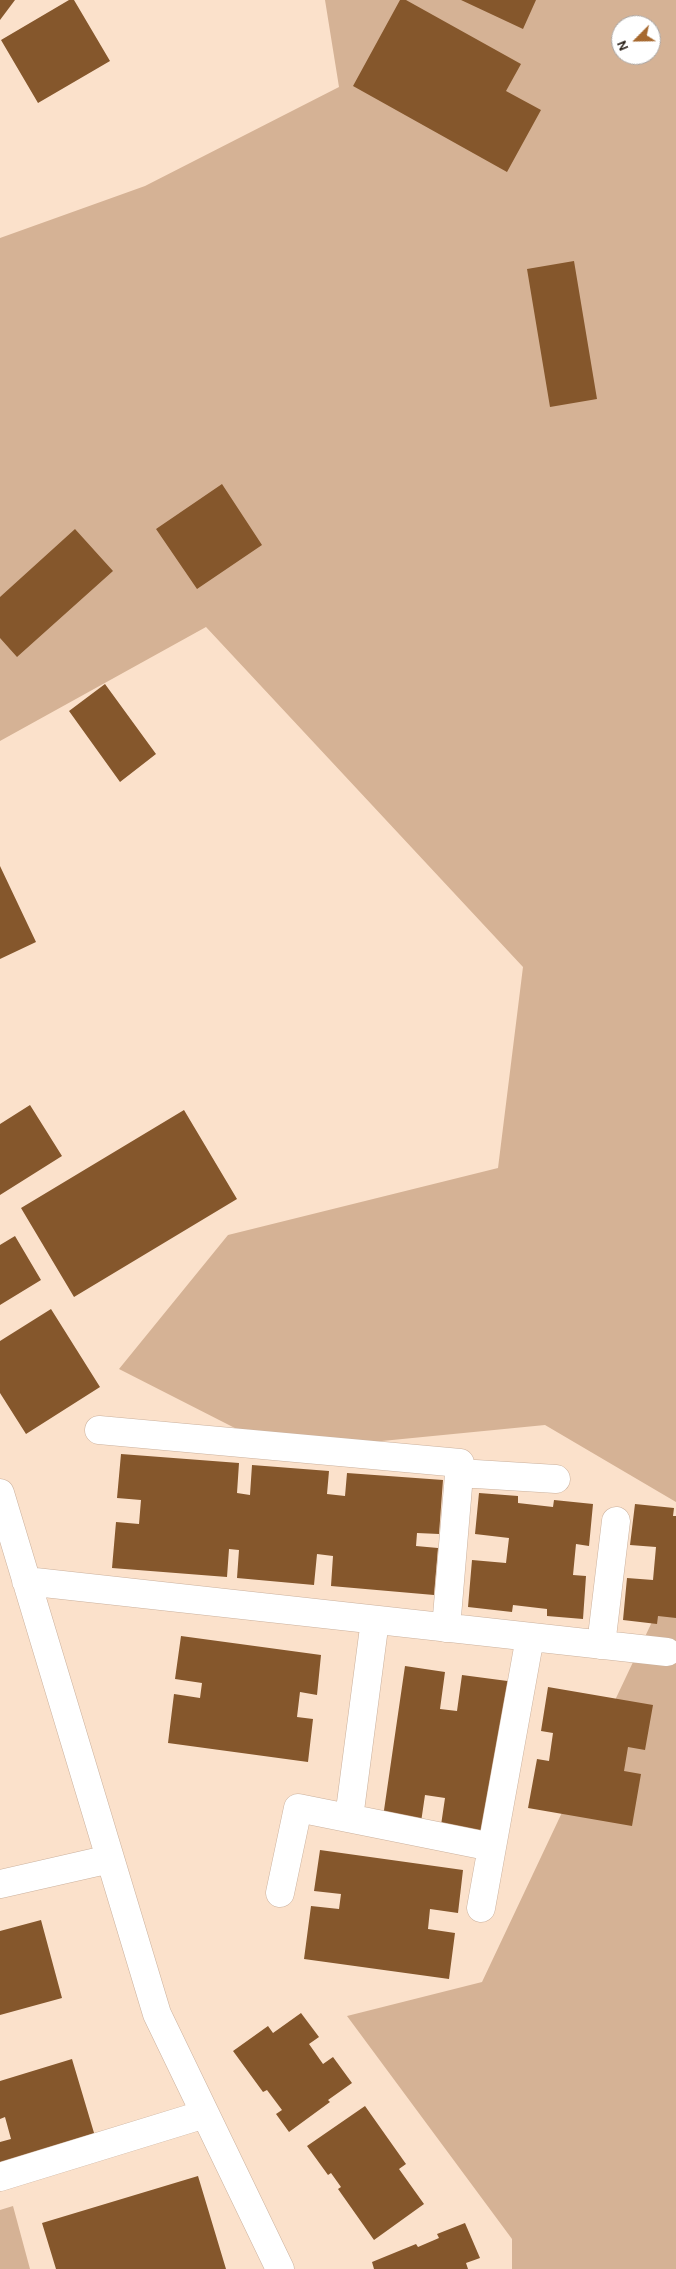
<!DOCTYPE html>
<style>
body{margin:0}
#map{position:relative;width:676px;height:2269px;overflow:hidden;background:#fbe1cb;font-family:Karla,sans-serif}
canvas{display:block}
.north{position:absolute;left:611px;top:15px;width:50px;height:50px;box-sizing:border-box;background:#fff;border:1px solid #a8a4a1;border-radius:50%;rotate:247deg;font-size:14px;font-weight:700;line-height:20px;text-align:center;color:#251c14}
.north::after{content:'';display:block;margin:auto;width:18px;height:22px;background:#a6682e;clip-path:polygon(50% 0,100% 100%,50% 72%,0 100%)}
</style>
<div id="map">
<canvas width="676" height="2269"></canvas>
<div class="north">N</div>
</div>
<script>
const ctx = document.querySelector('canvas').getContext('2d');
ctx.lineJoin = 'round';
function fillPath(path, color) { ctx.fillStyle = color; ctx.fill(path, 'evenodd'); }
const toPath = rows => new Path2D(rows.map(r => 'M' + r).join(''));
function stroke(path, color, width, dash) { ctx.strokeStyle = color; ctx.lineWidth = width; ctx.lineCap = dash ? 'butt' : 'round'; ctx.setLineDash(dash || []); ctx.stroke(path); }
fillPath(toPath([
 [325,0,676,0,676,1502,545,1425,280,1451,119,1369,228,1235,498,1168,523,967,206,627,0,741,0,238,145,186,339,87],
 [621,25,651,25,651,55,621,55],
 [676,1571,676,2269,512,2269,512,2239,347,2016,482,1982],
 [13,2206,30,2269,0,2269,0,2210]
]), '#d5b295');
fillPath(toPath([
 [0,0,15,0,0,20],
 [69,0,74,0,110,61,38,103,1,40],
 [400,0,406,0,521,64,506,91,541,110,507,172,353,86],
 [461,0,536,0,523,29],
 [574,261,597,399,550,407,527,269],
 [222,484,262,545,197,589,156,529],
 [75,529,113,571,17,657,0,638,0,597],
 [105,684,156,754,120,782,69,711],
 [0,866,36,942,0,959],
 [30,1105,62,1156,0,1195,0,1124],
 [184,1110,237,1199,74,1297,21,1208],
 [15,1236,41,1280,0,1305,0,1245],
 [51,1309,100,1387,26,1434,0,1393,0,1341],
 [121,1454,239,1463,237,1493,250,1495,252,1465,329,1471,327,1494,345,1496,347,1473,443,1480,439,1534,417,1533,416,1546,438,1548,434,1595,331,1586,333,1556,317,1554,314,1585,237,1578,239,1550,229,1549,227,1577,112,1568,116,1522,139,1524,141,1500,117,1498],
 [479,1493,518,1496,518,1503,553,1507,554,1500,593,1504,589,1546,576,1544,573,1575,586,1576,583,1619,547,1616,547,1609,513,1605,512,1612,468,1607,472,1560,506,1563,509,1538,475,1534],
 [635,1504,674,1508,673,1516,676,1516,676,1618,658,1616,657,1624,623,1620,627,1578,653,1580,656,1547,630,1545],
 [181,1636,321,1655,317,1695,300,1692,297,1717,313,1719,308,1762,168,1743,174,1694,200,1698,202,1683,175,1679],
 [405,1666,445,1672,440,1709,457,1711,462,1675,515,1682,493,1840,440,1832,445,1798,425,1795,420,1829,382,1824],
 [548,1687,653,1705,645,1750,628,1747,624,1771,641,1774,632,1826,528,1808,537,1759,549,1761,553,1733,541,1731],
 [320,1850,463,1870,458,1913,430,1909,428,1929,455,1933,449,1979,304,1959,311,1906,339,1909,341,1894,314,1891],
 [41,1920,62,1998,0,2015,0,1931],
 [301,2013,319,2037,309,2044,323,2064,333,2057,352,2083,328,2100,330,2102,289,2132,276,2114,282,2110,267,2090,263,2092,233,2051,268,2026,273,2033],
 [72,2059,100,2153,0,2183,0,2142,11,2139,5,2117,0,2119,0,2081],
 [365,2106,406,2164,399,2169,424,2204,374,2240,338,2189,341,2187,331,2173,328,2175,307,2146],
 [198,2176,226,2269,56,2269,42,2223],
 [465,2223,480,2258,466,2263,468,2269,374,2269,372,2262,416,2244,418,2247,439,2238,437,2234]
]), '#85572c');
const minor = toPath([
 [99,1430,460,1463,446,1628],
 [459,1473,556,1479],
 [0,1493,157,2014,280,2269],
 [26,1581,667,1652],
 [601,1645,616,1521],
 [349,1818,375,1620],
 [0,1884,110,1859],
 [280,1893,298,1808,492,1847],
 [481,1908,530,1637],
 [0,2177,205,2114]
]);
stroke(minor, '#cbb19d', 29);
stroke(minor, '#fff', 28);
</script>
